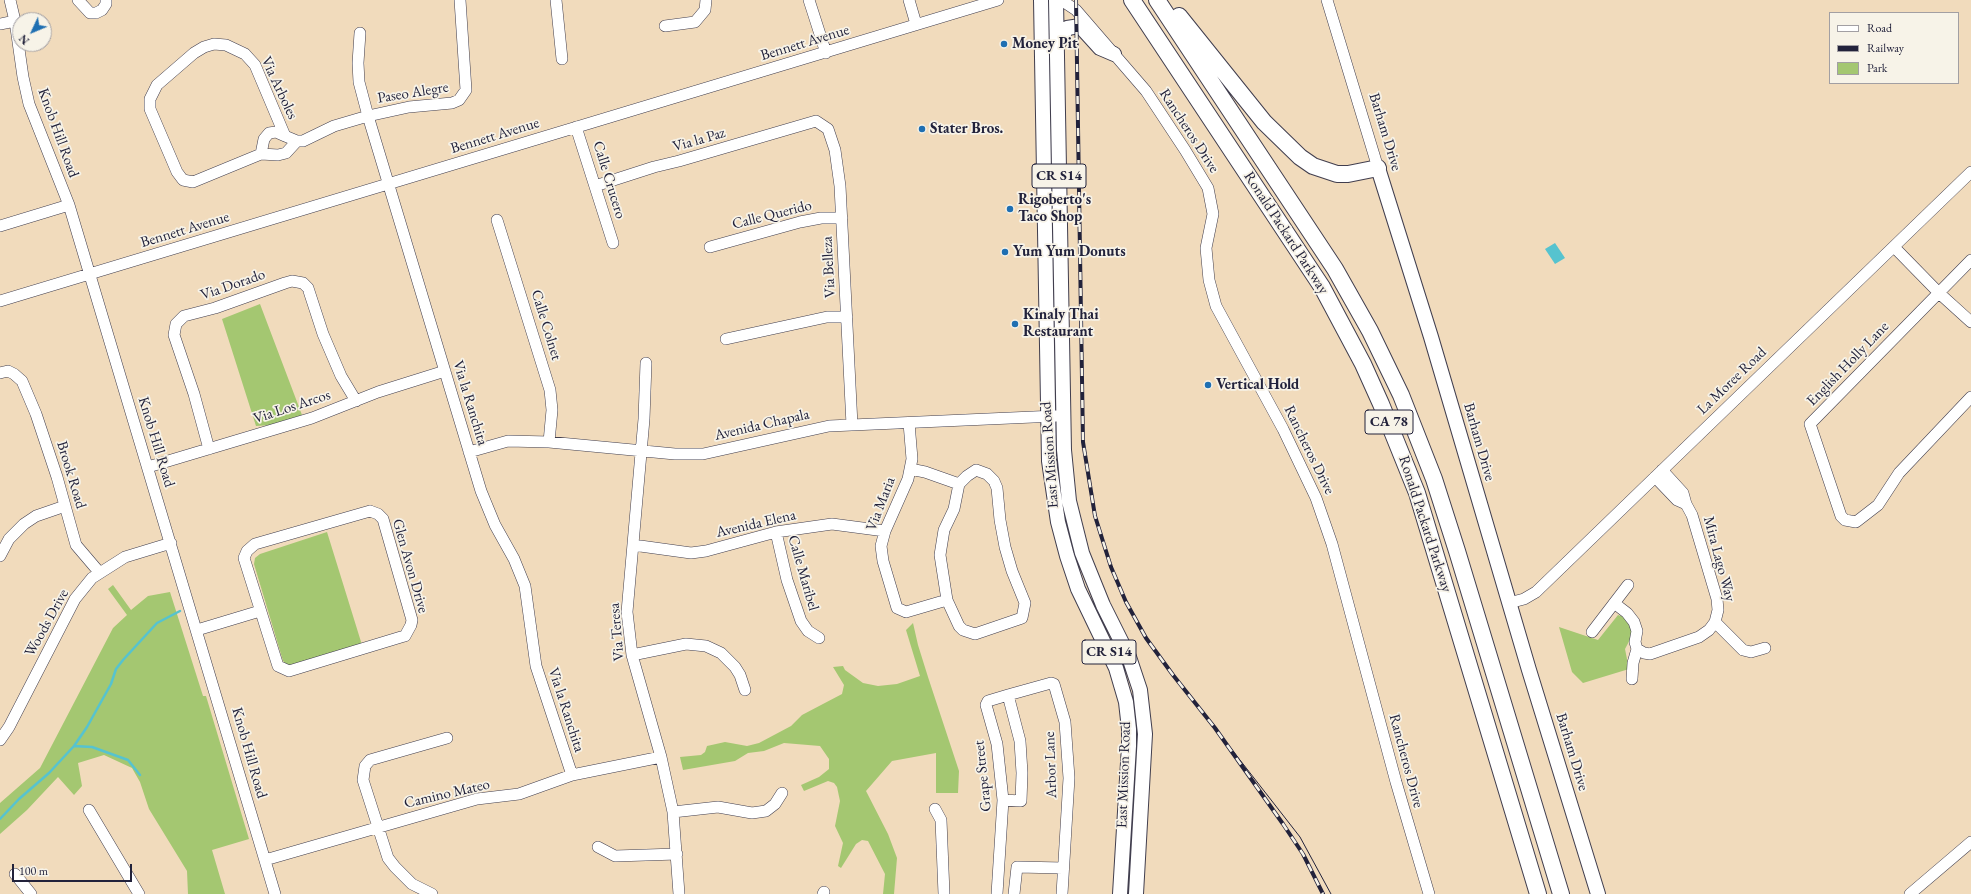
<!DOCTYPE html>
<style>
body{margin:0}
#map{position:relative;width:1971px;height:894px;overflow:hidden;background:#f1dbbc;font-family:"EB Garamond",serif}
canvas{display:block}
.legend{position:absolute;left:1829px;top:12px;width:130px;height:72px;box-sizing:border-box;background:#f7f3e8;border:1px solid #a29fa3;margin:0;padding:5px 7px;list-style:none;font-size:12px;color:#22223b}
.legend li{display:flex;align-items:center;gap:8px;height:20px}
.legend b{width:20px;border:1px solid #a29fa3}
.north{position:absolute;left:12px;top:12px;width:40px;height:40px;box-sizing:border-box;background:#f7f3e8;border:1px solid #a29fa3;border-radius:50%;rotate:226deg;font-size:11px;font-weight:700;line-height:16px;text-align:center;color:#22223b}
.north::after{content:'';display:block;margin:auto;width:14px;height:18px;background:#1f6fb2;clip-path:polygon(50% 0,100% 100%,50% 72%,0 100%)}
.scale{position:absolute;left:12px;top:864px;width:120px;height:18px;box-sizing:border-box;border:2px solid #22223b;border-top:0;padding-left:5px;font-size:12px;line-height:14px;white-space:nowrap;color:#22223b;-webkit-text-stroke:3px #f7f3e8;paint-order:stroke}
</style>
<div id="map">
<canvas width="1971" height="894"></canvas>
<ul class="legend">
<li><b style="height:5px;background:#fff"></b>Road</li>
<li><b style="height:5px;background:#22223b"></b>Railway</li>
<li><b style="height:11px;background:#a4c771"></b>Park</li>
</ul>
<div class="north">N</div>
<div class="scale">100 m</div>
</div>
<script>
const ctx = document.querySelector('canvas').getContext('2d');
ctx.lineJoin = 'round';
function fillPath(path, color) { ctx.fillStyle = color; ctx.fill(path, 'evenodd'); }
const toPath = rows => new Path2D(rows.map(r => 'M' + r).join(''));
function stroke(path, color, width, dash) { ctx.strokeStyle = color; ctx.lineWidth = width; ctx.lineCap = dash ? 'butt' : 'round'; ctx.setLineDash(dash || []); ctx.stroke(path); }
function label(font, color, halo, rows, align = 'center') {
  ctx.font = font + ' "EB Garamond",serif'; ctx.lineWidth = 3.5; ctx.setLineDash([]); ctx.textBaseline = 'middle'; ctx.strokeStyle = halo; ctx.fillStyle = color; for (const [text, x, y, turn = 0] of rows) {
    ctx.save(); ctx.translate(x, y); ctx.rotate((+turn || 0) * Math.PI / 180); ctx.textAlign = isNaN(turn) ? turn : align; if (halo) ctx.strokeText(text, 0, 0); ctx.fillText(text, 0, 0); ctx.restore();
  }
}
fillPath(toPath([
 [260,304,302,415,272,425,256,426,222,319],
 [327,532,362,645,288,666,283,661,254,564,255,558,260,554],
 [113,585,131,610,148,596,170,592,203,696,206,696,249,839,212,850,225,894,188,894,187,871,149,809,140,782,132,768,104,755,78,763,82,786,74,795,58,777,27,810,0,834,0,803,40,768,113,628,127,615,108,589],
 [1618,615,1624,617,1631,625,1634,632,1625,649,1629,669,1583,683,1572,672,1559,627,1598,640],
 [913,623,918,645,928,677,959,771,958,793,936,793,936,753,892,761,866,791,888,834,897,858,894,894,883,894,885,874,868,841,862,840,856,844,841,868,838,866,843,843,835,826,840,801,837,787,834,783,828,781,804,791,801,785,819,777,829,769,829,759,820,746,784,743,764,751,748,753,735,761,683,770,680,757,701,755,705,752,707,746,725,742,747,746,759,743,791,726,802,715,842,694,844,685,833,667,843,666,845,670,863,683,878,686,897,684,920,676,906,630]
]), '#a4c771');
fillPath(toPath([
 [1555,243,1565,258,1555,264,1545,249]
]), '#56c3cf');
stroke(toPath([
 [74,746,92,747,128,760,140,775],
 [0,819,19,799,49,773,74,746,87,727,111,684,116,669,123,660,157,623,180,611]
]), '#56c3cf', 2.5);
const minor = toPath([
 [10,0,15,21,23,77,29,104,69,205,275,894],
 [78,0,90,13,96,13,102,10,106,4,106,0],
 [556,0,562,59],
 [809,0,826,53],
 [909,0,916,24],
 [1061,0,1076,10,1146,91,1185,150,1208,188,1213,214,1206,248,1209,280,1216,306,1283,429,1316,498,1332,544,1396,782,1429,894],
 [1327,0,1378,168],
 [0,24,15,21],
 [665,26,695,22,705,10,706,0],
 [360,33,358,63,359,82,368,116,481,491,495,525,514,559,525,586,536,666,572,775],
 [214,44,226,45,245,54,255,65,285,136,297,141,286,153,278,155,261,154,193,182,183,180,177,172,150,109,150,99,157,85,194,53,204,47,214,44],
 [576,127,613,243],
 [297,141,303,141,334,126,368,116,409,107,452,103,459,100,466,90,460,0],
 [261,154,264,139,269,133,276,132,285,136],
 [595,186,654,167,679,161,816,121,828,129,835,150,840,186,852,425],
 [497,220,550,390,552,410,549,442],
 [0,226,69,205],
 [710,247,800,222,821,218,842,218],
 [1894,247,1939,293,1971,322],
 [1971,260,1810,424,1841,516,1845,520,1856,522,1878,505,1899,473,1971,397],
 [0,301,998,0],
 [726,339,827,317,847,317],
 [646,363,644,419,627,612,632,655,661,757,673,812,679,894],
 [0,373,8,371,14,374,22,381,36,414,57,477,76,545,99,572],
 [909,423,912,459,908,479,885,531,881,546,883,561,897,608,906,612,947,600],
 [209,449,194,394,174,335,176,324,184,316,215,308,285,283,292,281,303,283,308,288,323,334,341,376,356,401],
 [469,452,508,441,549,442,675,454,703,454,829,426,1056,416],
 [148,467,312,418,378,392,445,371],
 [910,469,925,472,959,484],
 [976,470,987,474,994,481,997,488,1000,520,1005,547,1012,571,1025,603,1022,618,975,634,963,630,959,626,947,600,940,555,944,530,954,509,959,484,967,476,976,470],
 [1655,477,1677,500,1686,504,1683,493,1662,470],
 [370,511,378,514,383,519,412,620,411,625,405,636,401,637,289,671,278,666,244,558,247,551,255,544,370,511],
 [776,532,787,580,801,621,808,631,819,638],
 [633,545,691,553,706,551,776,532,832,524,885,531],
 [0,556,9,539,24,524,36,516,65,506],
 [1509,603,1524,599,1536,592,1971,172],
 [1614,603,1627,613,1634,622,1637,631,1635,642,1637,649,1644,653,1650,654,1699,637,1709,630,1715,622,1718,610,1717,599,1692,515,1686,504],
 [1715,622,1743,650,1751,652,1765,648],
 [197,630,260,611],
 [1592,632,1628,585],
 [632,655,686,644,706,646,721,653,735,667,740,675,745,690],
 [1632,679,1633,663,1637,649],
 [0,740,9,727,75,599,92,578,125,557,171,543],
 [1003,800,1021,801,1022,773,1020,741,1008,695],
 [935,809,941,820,944,894],
 [89,810,139,894],
 [673,812,718,807,752,813,766,811,775,804,782,793],
 [598,847,615,856,677,854],
 [265,860,477,799,519,794,572,775,661,757],
 [15,874,31,894],
 [432,894,412,884,395,867,388,858,363,780,365,766,370,760,447,738],
 [823,894,824,892],
 [997,894,1003,800,997,744,986,705,988,701,1008,695,1051,683,1054,684,1065,722,1069,778,1062,894],
 [1014,894,1017,867,1063,868],
 [1910,894,1971,842]
]);
const major = toPath([
 [1041,0,1049,461,1058,522,1067,556,1078,589,1116,668,1126,702,1129,729,1129,746,1120,894],
 [1056,0,1064,450,1069,501,1082,553,1103,605,1129,657,1140,690,1145,734,1136,894],
 [1058,44,1067,28,1080,26,1100,48,1114,54],
 [1378,168,1431,337,1529,670,1598,894]
]);
const highway = toPath([
 [1132,0,1322,287,1363,364,1381,404,1417,493,1538,894],
 [1157,0,1335,269,1370,331,1401,395,1434,479,1457,551,1561,894],
 [1179,16,1264,122,1300,157,1313,166,1337,174,1348,174,1378,168]
]);
stroke(minor, '#413e4e', 12);
stroke(major, '#413e4e', 16);
stroke(highway, '#413e4e', 18);
stroke(minor, '#fff', 11);
stroke(major, '#fff', 14);
stroke(highway, '#fff', 16);
stroke(toPath([
 [1215,728,1300,837,1331,894]
]), '#22223b', 1);
const rail = toPath([
 [1076,0,1083,442,1095,516,1111,567,1126,602,1146,638,1173,675,1215,728,1283,824,1303,854,1323,894]
]);
stroke(rail, '#22223b', 4);
stroke(rail, '#f7f3e8', 2.5, [8]);
for (const [x, y, r, color] of [
 [1004,44,4,"#1f6fb2"],
 [922,129,4,"#1f6fb2"],
 [1010,209,4,"#1f6fb2"],
 [1005,252,4,"#1f6fb2"],
 [1015,324,4,"#1f6fb2"],
 [1208,385,4,"#1f6fb2"]
]) { const dot = new Path2D(); dot.arc(x, y, r, 0, 2 * Math.PI); ctx.fillStyle = color; ctx.fill(dot); stroke(dot, '#f7f3e8', 1.5); }
for (const [x, y, w] of [
 [1059,176,54],
 [1389,422,48],
 [1109,652,54]
]) { const box = new Path2D(); box.roundRect(x - w / 2, y - 12, w, 24, 3); ctx.fillStyle = '#f7f3e8'; ctx.fill(box); stroke(box, '#22223b', 1); }
label('bold 14px', '#22223b', null, [
 ["CR S14",1059,176],
 ["CA 78",1389,422],
 ["CR S14",1109,652]
]);
label('15px', '#22223b', '#f7f3e8', [
 ["Bennett Avenue",805,43,-17],
 ["Via Arboles",279,88,65],
 ["Paseo Alegre",413,93,-9],
 ["Rancheros Drive",1189,131,57],
 ["Barham Drive",1385,132,73],
 ["Knob Hill Road",58,133,70],
 ["Bennett Avenue",495,136,-17],
 ["Via la Paz",699,140,-16],
 ["Calle Crucero",609,180,73],
 ["Calle Querido",772,215,-14],
 ["Bennett Avenue",185,230,-17],
 ["Ronald Packard Parkway",1286,233,57],
 ["Via Belleza",829,267,-93],
 ["Via Dorado",233,285,-19],
 ["Calle Colnet",546,325,73],
 ["English Holly Lane",1848,364,-46],
 ["La Moree Road",1732,381,-44],
 ["Via la Ranchita",470,403,73],
 ["Via Los Arcos",292,407,-18],
 ["Avenida Chapala",762,425,-13],
 ["Knob Hill Road",156,442,73],
 ["Barham Drive",1479,442,74],
 ["Rancheros Drive",1309,450,64],
 ["East Mission Road",1050,455,-94],
 ["Brook Road",71,475,73],
 ["Via Maria",881,504,-69],
 ["Avenida Elena",756,524,-13],
 ["Ronald Packard Parkway",1425,524,72],
 ["Mira Lago Way",1719,559,75],
 ["Glen Avon Drive",410,566,74],
 ["Calle Maribel",803,573,74],
 ["Woods Drive",47,623,-61],
 ["Via Teresa",617,632,-95],
 ["Via la Ranchita",566,710,72],
 ["Barham Drive",1572,752,73],
 ["Knob Hill Road",249,753,74],
 ["Rancheros Drive",1406,761,75],
 ["Arbor Lane",1051,765,-92],
 ["East Mission Road",1124,775,-88],
 ["Grape Street",983,776,-96],
 ["Camino Mateo",447,794,-13]
]);
label('bold 15px', '#22223b', '#f7f3e8', [
 ["Money Pit",1012,44],
 ["Stater Bros.",930,129],
 ["Rigoberto's",1018,200],
 ["Taco Shop",1018,217],
 ["Yum Yum Donuts",1013,252],
 ["Kinaly Thai",1023,315],
 ["Restaurant",1023,332],
 ["Vertical Hold",1216,385]
], 'left');
</script>
